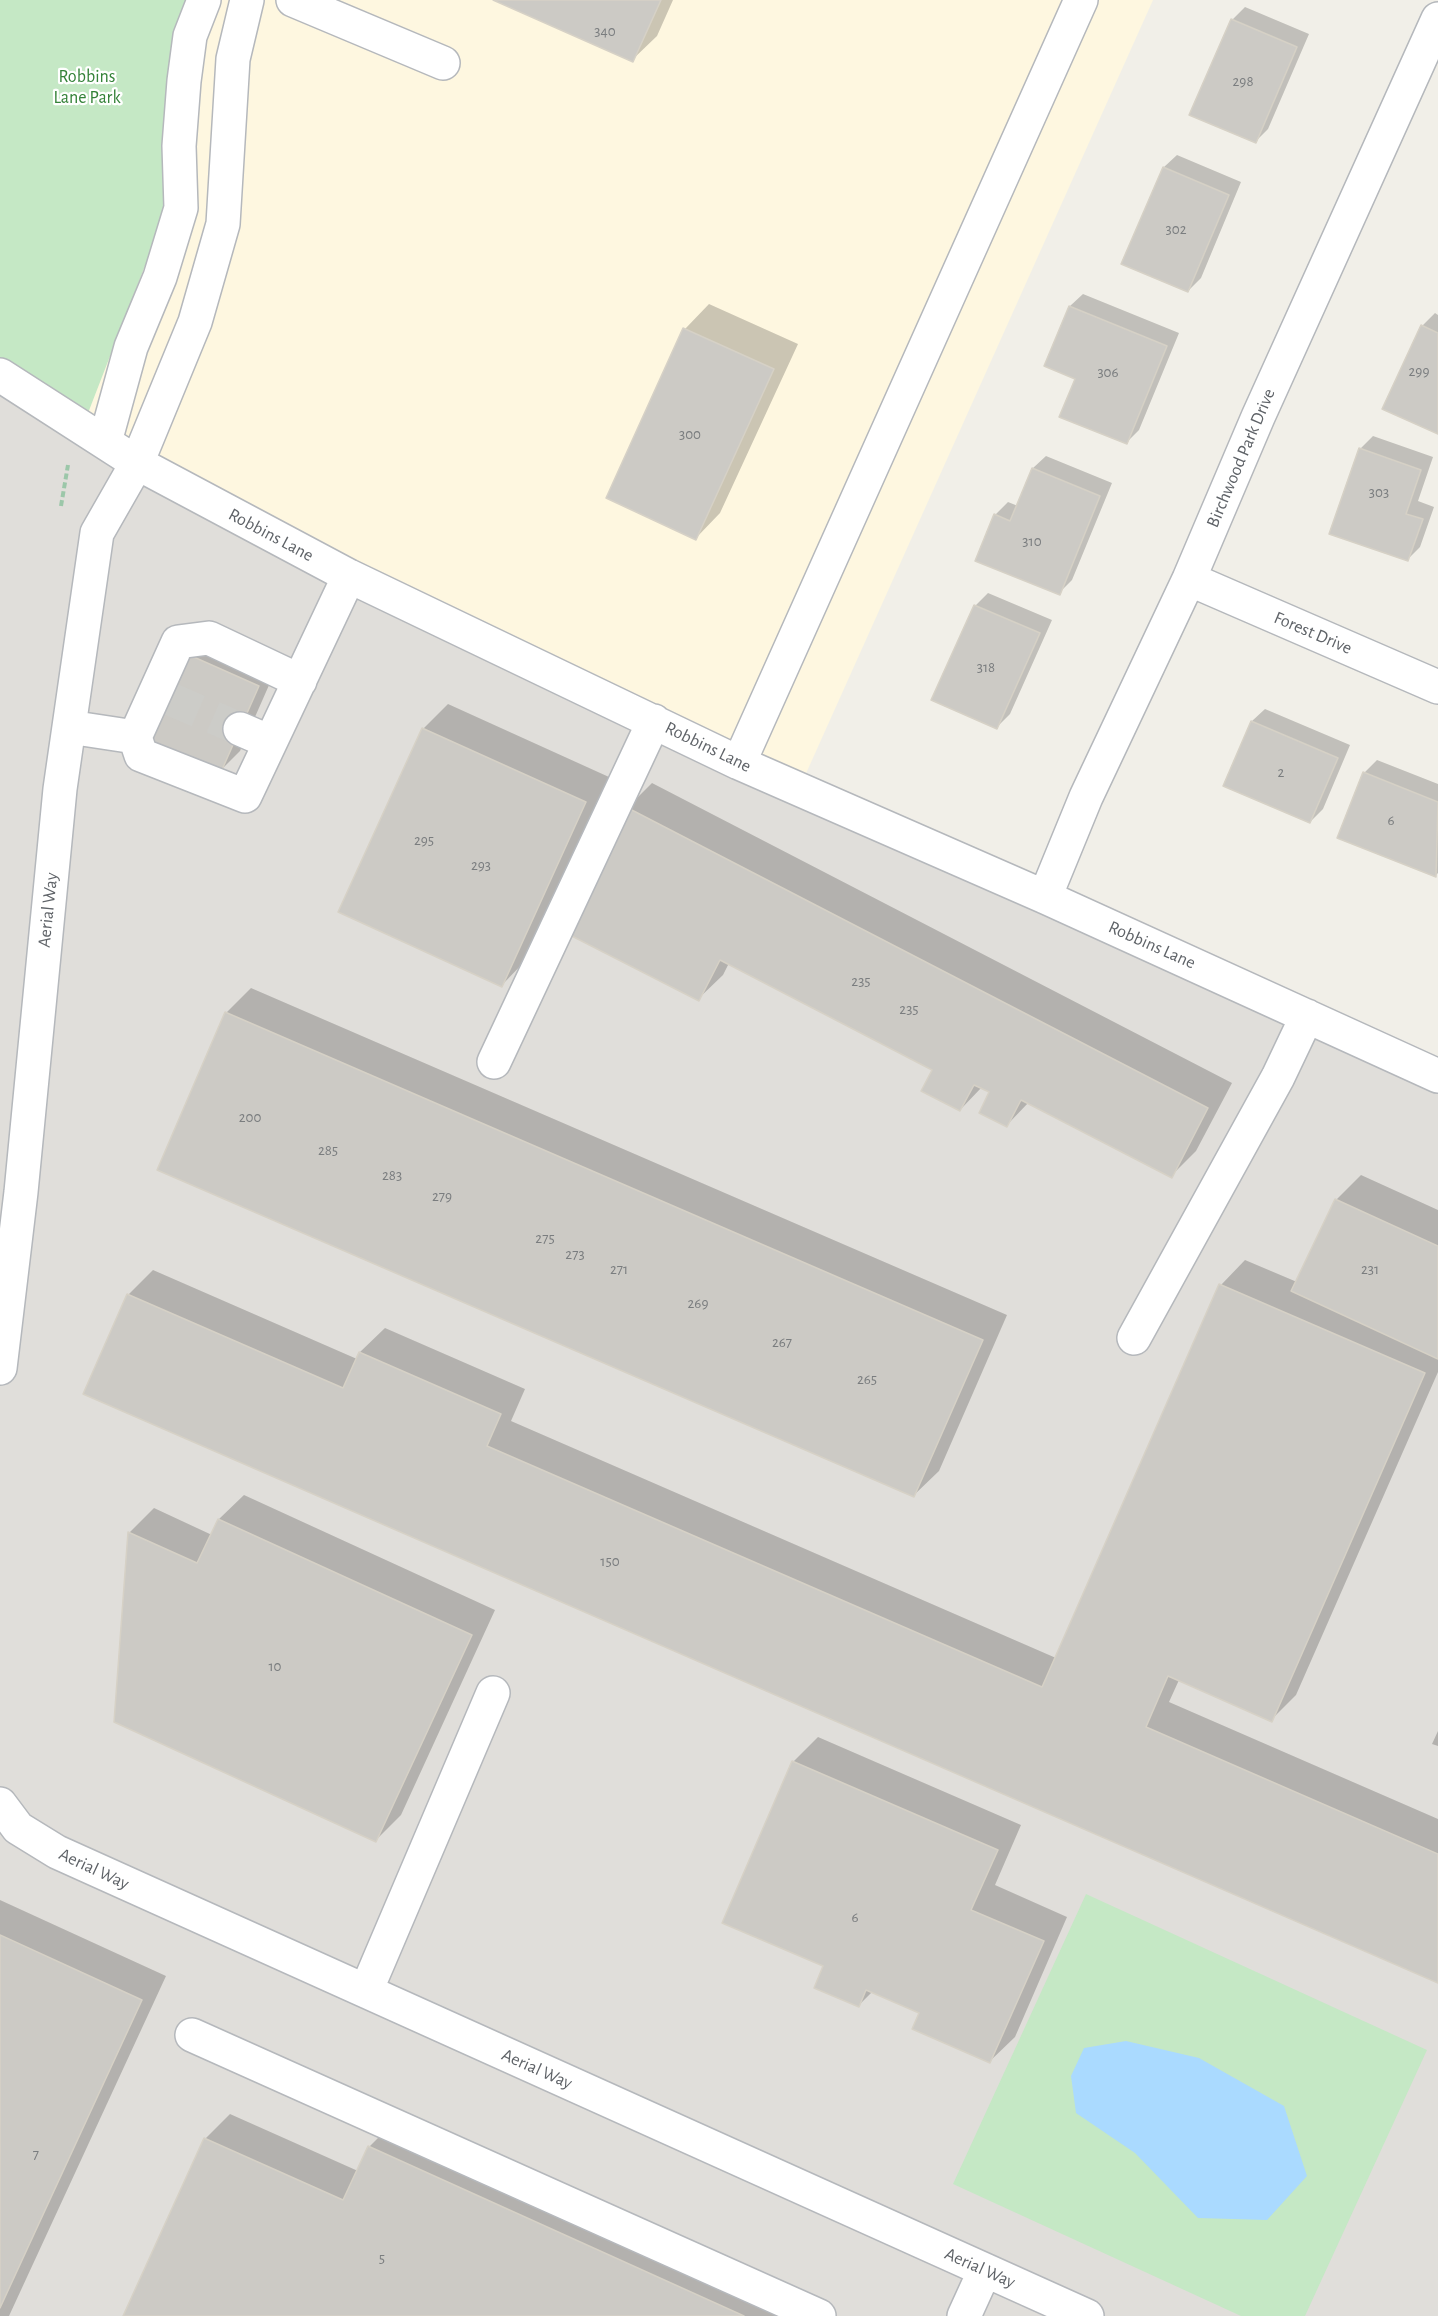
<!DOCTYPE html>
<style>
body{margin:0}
canvas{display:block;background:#f1efe8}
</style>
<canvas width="1438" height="2316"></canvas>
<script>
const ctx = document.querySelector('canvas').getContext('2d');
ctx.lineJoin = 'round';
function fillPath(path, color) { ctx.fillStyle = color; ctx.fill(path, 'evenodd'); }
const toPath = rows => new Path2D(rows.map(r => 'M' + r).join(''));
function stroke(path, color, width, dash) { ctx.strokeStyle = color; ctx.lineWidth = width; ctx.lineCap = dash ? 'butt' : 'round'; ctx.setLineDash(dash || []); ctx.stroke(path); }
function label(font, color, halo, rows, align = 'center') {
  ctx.font = font + ' "Alegreya Sans",sans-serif'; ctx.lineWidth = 4.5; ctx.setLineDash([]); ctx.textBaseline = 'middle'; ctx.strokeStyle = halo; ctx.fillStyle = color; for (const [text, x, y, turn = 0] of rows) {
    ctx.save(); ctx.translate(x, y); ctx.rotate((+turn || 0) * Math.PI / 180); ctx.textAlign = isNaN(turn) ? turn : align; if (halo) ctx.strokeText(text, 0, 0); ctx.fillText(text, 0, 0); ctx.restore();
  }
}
fillPath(toPath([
 [0,0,1153,0,799,789,83,426]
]), '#fef7e0');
fillPath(toPath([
 [0,388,245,518,1438,1076,1438,2316,0,2316]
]), '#e0deda');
fillPath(toPath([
 [0,0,188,0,165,214,83,426,0,373],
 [1086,1894,1427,2050,1305,2316,1241,2316,953,2184]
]), '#c5e8c5');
fillPath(toPath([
 [1126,2041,1199,2058,1284,2106,1307,2176,1267,2220,1198,2218,1135,2153,1076,2113,1071,2076,1084,2048]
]), '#aadaff');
fillPath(toPath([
 [496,0,673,0,657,36,632,60],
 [1245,7,1309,34,1268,129,1256,141,1232,20],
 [1177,155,1241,182,1201,278,1188,291,1123,263,1164,167],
 [1083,294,1179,333,1139,430,1126,443,1076,378,1070,306],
 [709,304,798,344,720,513,696,538,685,329],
 [1435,313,1438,315,1438,432,1422,326],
 [1373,436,1433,457,1418,501,1434,507,1420,547,1407,560,1360,449],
 [1046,456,1112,483,1072,580,1059,593,995,515,1008,502,1018,506,1033,468],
 [988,593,1052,620,1010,714,997,727,975,606],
 [207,636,277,667,240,751,221,770,188,655],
 [448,704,609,777,526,960,502,985,423,729],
 [1265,709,1350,745,1323,809,1310,822,1225,785,1252,721],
 [1377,760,1438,784,1438,873,1436,875,1364,773],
 [652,783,1232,1083,1196,1151,1171,1176,1029,1102,1007,1125,991,1092,982,1087,960,1110,934,1070,729,963,723,975,698,999,627,808],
 [251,988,1007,1315,939,1471,914,1495,226,1013],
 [1361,1175,1438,1210,1438,1372,1296,1695,1271,1720,1179,1680,1169,1702,1438,1819,1438,1981,128,1295,153,1270,357,1359,360,1352,385,1328,525,1389,511,1421,1056,1658,1221,1285,1245,1260,1297,1282,1336,1200],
 [244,1495,495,1610,401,1815,376,1840,129,1533,154,1508,212,1535,219,1519],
 [1438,1731,1438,1746,1432,1744],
 [818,1737,1021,1825,995,1885,1067,1917,1015,2037,990,2061,921,2012,873,1991,859,2005,825,1966,793,1762],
 [0,1900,166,1976,9,2316,0,2316],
 [230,2114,358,2171,369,2147,394,2122,823,2316,125,2316,206,2138]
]), '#0003');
const building = toPath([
 [493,0,661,0,633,62,493,0],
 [1231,19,1297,47,1256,143,1189,115,1231,19],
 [1163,167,1229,195,1188,292,1121,264,1163,167],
 [1069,306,1167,346,1127,444,1059,417,1075,379,1044,366,1069,306],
 [1421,325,1438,333,1438,434,1382,409,1421,325],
 [683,328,774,369,696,540,606,498,683,328],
 [1359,448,1421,470,1406,514,1423,519,1408,561,1329,534,1359,448],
 [1032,468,1100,496,1060,595,975,561,994,514,1010,521,1032,468],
 [974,605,1040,633,997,729,931,700,974,605],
 [187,654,259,686,221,772,149,740,187,654],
 [1251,721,1338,758,1310,823,1223,786,1251,721],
 [422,728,586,802,502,987,338,912,422,728],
 [1363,772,1438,802,1436,877,1337,838,1363,772],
 [626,807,1208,1108,1172,1178,1021,1100,1007,1127,979,1113,989,1092,974,1085,960,1111,921,1091,932,1070,720,960,699,1001,562,931,626,807],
 [225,1012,983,1340,914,1497,157,1170,225,1012],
 [1335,1199,1438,1246,1438,1359,1291,1291,1335,1199],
 [1219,1284,1425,1373,1272,1722,1168,1676,1146,1727,1438,1854,1438,1983,83,1394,127,1294,343,1388,359,1352,501,1414,487,1446,1042,1687,1219,1284],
 [218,1519,472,1635,376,1842,114,1722,128,1532,197,1563,218,1519],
 [792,1761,998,1850,971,1910,1044,1941,990,2063,912,2029,919,2013,866,1990,859,2007,814,1988,823,1966,722,1923,792,1761],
 [0,1935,142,2000,0,2308,0,1935],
 [204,2138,343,2200,368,2146,744,2316,123,2316,204,2138]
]);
fillPath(building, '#cccac5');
stroke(building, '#d6d1c6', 1.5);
stroke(toPath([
 [168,698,240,729]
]), '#ccccc8', 33, [33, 16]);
const minor = toPath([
 [293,0,443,63],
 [0,375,137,463,349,576,739,763,1045,897,1438,1076],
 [105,442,131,347,160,277,181,208,179,146,184,81,190,36,204,0],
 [1189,579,1438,687],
 [300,681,209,638,178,642,135,737,141,755,245,796,349,576],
 [69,727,135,737],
 [240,729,270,742],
 [739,763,1081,0],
 [1045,897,1086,797,1189,579,1258,417,1438,19],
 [494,1062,654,721],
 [1134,1338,1278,1077,1307,1016],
 [0,1368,21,1192,60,789,97,533,137,463,195,322,223,224,233,59,247,0],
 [0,1804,18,1828,57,1852,1087,2316],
 [366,1991,493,1693],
 [192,2035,819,2316],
 [964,2316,985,2270]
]);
stroke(minor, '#b5b8bc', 36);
stroke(toPath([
 [61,506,68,465]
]), '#9cc7a9', 4, [6, 3]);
stroke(minor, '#fff', 33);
label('15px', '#7a7d7f', null, [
 ["340",605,31],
 ["298",1243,81],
 ["302",1176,229],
 ["299",1419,371],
 ["306",1108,372],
 ["300",690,434],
 ["303",1379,492],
 ["310",1032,541],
 ["318",986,667],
 ["2",1281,772],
 ["6",1391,820],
 ["295",424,840],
 ["293",481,865],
 ["235",861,981],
 ["235",909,1009],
 ["200",250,1117],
 ["285",328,1150],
 ["283",392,1175],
 ["279",442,1196],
 ["275",545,1238],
 ["273",575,1254],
 ["271",619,1269],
 ["231",1370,1269],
 ["269",698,1303],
 ["267",782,1342],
 ["265",867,1379],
 ["150",610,1561],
 ["10",275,1666],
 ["6",855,1917],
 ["7",36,2154],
 ["5",382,2258]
]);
label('18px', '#348238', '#fff', [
 ["Robbins",87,77],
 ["Lane Park",87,98]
]);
label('18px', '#5f6368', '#fff', [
 ["Birchwood Park Drive",1241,458,-67],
 ["Robbins Lane",271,535,28],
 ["Forest Drive",1313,633,23],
 ["Robbins Lane",708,747,26],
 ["Aerial Way",48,910,-84],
 ["Robbins Lane",1152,945,24],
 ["Aerial Way",94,1869,25],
 ["Aerial Way",537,2069,24],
 ["Aerial Way",980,2268,24]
]);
</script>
